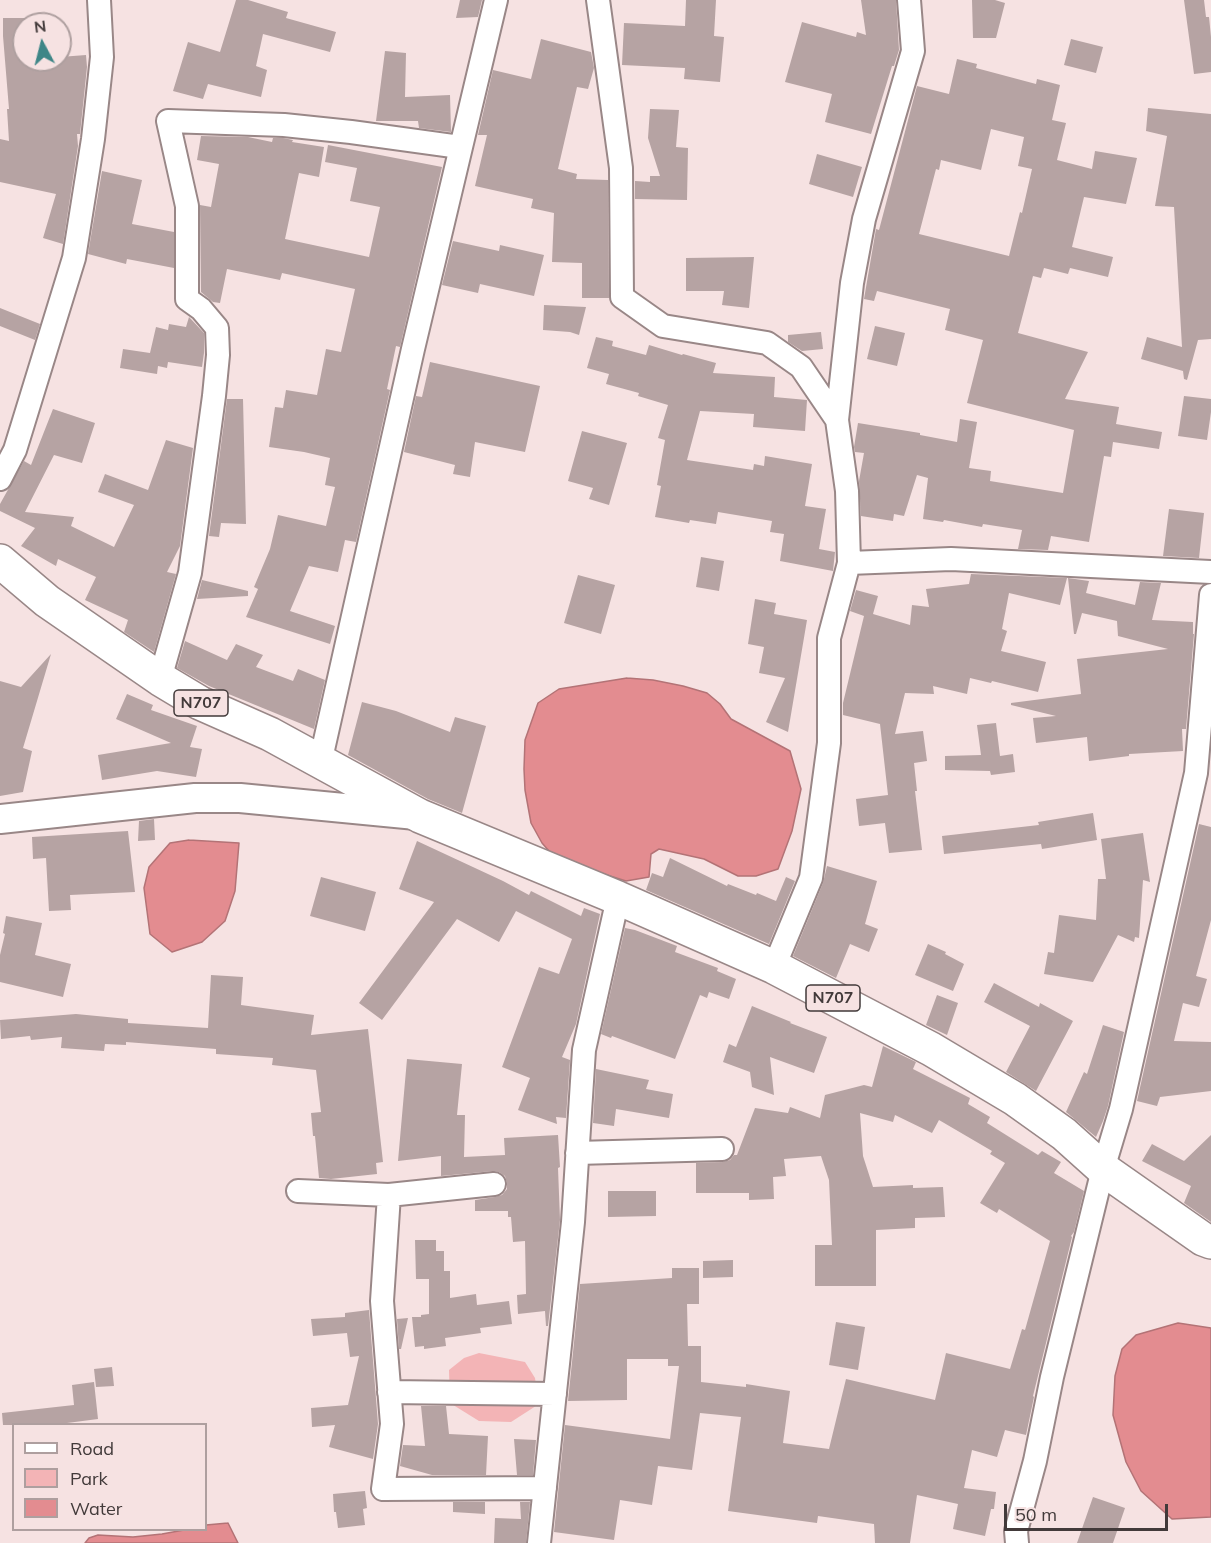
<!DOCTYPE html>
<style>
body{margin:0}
#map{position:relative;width:1211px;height:1543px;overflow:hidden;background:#f6e2e2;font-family:Mulish,sans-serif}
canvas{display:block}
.legend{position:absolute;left:12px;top:1423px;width:195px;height:108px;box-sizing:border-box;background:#f6e2e2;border:2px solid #ae9f9f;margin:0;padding:8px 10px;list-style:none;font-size:18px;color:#423a3a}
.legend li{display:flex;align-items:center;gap:12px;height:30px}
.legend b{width:30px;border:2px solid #ae9f9f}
.north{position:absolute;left:12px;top:12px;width:60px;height:60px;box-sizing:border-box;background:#f6e2e2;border:2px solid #ae9f9f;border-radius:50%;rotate:353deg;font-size:16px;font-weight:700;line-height:24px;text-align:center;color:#423a3a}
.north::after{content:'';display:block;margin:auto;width:21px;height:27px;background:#3e8687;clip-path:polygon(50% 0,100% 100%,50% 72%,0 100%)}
.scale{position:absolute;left:1004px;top:1504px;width:164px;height:27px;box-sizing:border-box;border:3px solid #423a3a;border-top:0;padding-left:8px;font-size:18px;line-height:21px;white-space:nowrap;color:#423a3a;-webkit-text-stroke:4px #f6e2e2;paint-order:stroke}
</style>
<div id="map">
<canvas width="1211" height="1543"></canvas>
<ul class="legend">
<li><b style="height:8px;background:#fff"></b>Road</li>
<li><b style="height:16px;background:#f3b4b6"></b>Park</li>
<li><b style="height:16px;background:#e38c90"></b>Water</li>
</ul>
<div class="north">N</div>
<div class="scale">50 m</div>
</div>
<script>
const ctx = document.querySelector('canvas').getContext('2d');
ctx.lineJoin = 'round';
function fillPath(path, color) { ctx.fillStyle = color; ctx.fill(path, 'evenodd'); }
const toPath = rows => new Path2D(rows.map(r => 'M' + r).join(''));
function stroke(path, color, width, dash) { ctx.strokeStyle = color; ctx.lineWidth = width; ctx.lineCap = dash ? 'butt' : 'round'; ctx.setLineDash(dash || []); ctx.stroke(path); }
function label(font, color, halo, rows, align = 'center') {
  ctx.font = font + ' Mulish,sans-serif'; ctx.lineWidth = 6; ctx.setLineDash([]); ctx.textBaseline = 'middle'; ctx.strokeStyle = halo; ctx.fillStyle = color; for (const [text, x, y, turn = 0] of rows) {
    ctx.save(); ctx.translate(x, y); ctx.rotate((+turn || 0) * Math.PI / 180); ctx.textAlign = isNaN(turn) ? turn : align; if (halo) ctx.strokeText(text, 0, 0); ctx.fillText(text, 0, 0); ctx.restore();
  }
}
fillPath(toPath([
 [479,1353,525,1362,535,1378,539,1404,511,1422,479,1421,450,1403,449,1370,464,1358]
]), '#f3b4b6');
const water = toPath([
 [627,678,653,680,683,686,707,693,720,704,731,719,790,751,801,789,792,831,778,869,756,876,738,876,704,859,659,849,651,854,649,877,626,881,556,859,542,843,531,823,525,790,524,769,525,740,538,703,559,689,627,678],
 [189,840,239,843,235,891,225,921,202,942,172,952,150,934,144,888,149,867,170,843,189,840],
 [1178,1323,1211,1328,1211,1517,1172,1519,1141,1491,1126,1462,1113,1415,1115,1376,1122,1349,1136,1335,1178,1323],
 [228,1523,238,1543,85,1543,89,1538,98,1535,133,1537,162,1534,184,1530,206,1530,206,1525,228,1523]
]);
fillPath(water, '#e38c90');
stroke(water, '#b37376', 1.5);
fillPath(toPath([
 [236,0,248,0,288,12,286,18,336,32,330,52,263,34,256,66,267,70,261,97,208,84,203,99,173,91,188,42,220,52],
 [460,0,482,0,478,17,456,18],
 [686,0,716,0,714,36,724,37,720,82,684,79,685,68,622,65,624,23,685,26],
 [861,0,896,0,899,50,894,66,892,66,871,134,825,122,832,94,785,82,802,22,856,37,857,32,866,35],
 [972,0,995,0,1005,3,996,38,973,38],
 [1184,0,1204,0,1206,17,1209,17,1211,37,1211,72,1194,74],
 [3,18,24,18,24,60,60,60,60,57,86,55,87,67,80,134,77,134,78,146,63,244,43,238,56,194,0,182,0,139,9,141,7,109,9,109,3,36],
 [541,39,591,52,594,68,588,89,577,87,558,169,577,174,576,179,608,180,609,298,582,298,582,263,552,262,554,213,531,208,533,199,475,186,487,135,478,135,493,70,531,79],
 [1071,39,1103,47,1096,73,1064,65],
 [385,51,406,53,405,97,450,95,451,132,419,128,418,121,376,121],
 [957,59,977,64,976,68,1036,84,1037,79,1060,85,1052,120,1066,123,1057,160,1092,169,1095,151,1137,158,1126,204,1084,197,1072,247,1113,257,1108,277,1070,268,1068,274,1044,268,1041,278,1033,276,1018,333,1088,352,1065,399,1119,407,1116,424,1162,432,1159,449,1113,442,1111,457,1104,456,1089,542,1051,536,1048,550,1018,549,1022,530,983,524,982,527,944,520,943,522,923,519,928,478,917,475,904,516,894,514,893,521,861,516,859,481,864,453,855,452,854,447,858,423,920,433,920,435,957,442,960,419,977,422,969,468,991,471,990,481,1063,493,1074,430,967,403,983,340,945,330,950,309,877,291,874,301,864,299,876,229,879,230,917,86,949,94],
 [991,129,1024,137,1018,166,1032,169,1022,213,1020,212,1009,256,919,234,936,169,939,170,941,160,981,170],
 [1148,108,1211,114,1211,339,1198,340,1187,380,1184,379,1183,371,1141,359,1147,337,1182,347,1174,207,1155,206,1167,136,1146,131],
 [650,109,679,110,676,147,688,148,687,200,635,199,635,181,650,182,650,176,660,176,648,138],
 [201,136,248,137,272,142,273,138,283,138,293,140,292,142,324,147,319,177,299,173,285,239,369,257,380,207,350,201,357,168,325,162,328,145,442,167,400,347,396,346,387,389,390,390,356,542,345,540,338,572,309,566,290,611,335,626,330,644,246,617,258,589,254,587,270,549,278,515,326,526,335,487,325,485,330,458,304,452,269,447,275,407,283,408,286,390,317,395,326,349,341,352,355,289,282,273,280,280,227,269,220,303,213,302,201,292,200,205,211,207,219,164,197,160],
 [817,154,862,167,853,197,809,184],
 [102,171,142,180,132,224,174,232,174,268,127,259,126,264,88,254],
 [453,241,499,251,500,245,544,255,534,296,480,284,478,293,442,285],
 [754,257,749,308,722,305,724,291,686,291,686,258],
 [544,305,586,307,579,335,570,332,543,330],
 [0,308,40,324,35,340,0,326],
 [189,317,204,333,204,353,202,367,168,362,167,368,158,366,157,374,120,368,123,349,150,353,156,327,168,330,169,324,186,327],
 [875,326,905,333,897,366,867,359],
 [821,332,823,349,802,351,788,342,788,335],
 [596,337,613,341,612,346,646,355,649,345,682,355,683,354,716,363,713,373,775,377,774,397,807,400,805,431,753,427,754,414,700,411,687,460,753,470,754,464,764,466,765,456,812,464,805,506,826,509,819,549,835,552,833,571,780,561,784,534,770,532,772,521,718,512,716,524,690,520,689,523,655,517,661,486,657,485,665,440,658,438,668,405,638,396,639,393,606,384,609,374,587,368],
 [430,362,540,386,525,452,475,442,470,477,453,474,455,465,404,452,416,396,422,397],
 [1184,396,1211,399,1211,412,1207,440,1178,436],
 [227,399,243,399,246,524,221,523,219,537,209,536],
 [53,409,95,423,82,463,54,455,25,512,74,517,71,526,114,547,134,505,98,492,105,474,148,490,166,440,193,448,180,546,167,572,176,574,154,652,124,632,128,620,85,600,96,577,58,559,56,566,21,546,35,528,0,511,0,504,24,461,31,465],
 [582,431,627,443,609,505,589,499,593,488,568,481],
 [1169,509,1204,513,1199,558,1163,556],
 [701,557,724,561,719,591,696,587],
 [971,574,1067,578,1060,605,1009,593,1002,629,1007,631,1001,651,1046,662,1038,692,992,681,991,683,970,678,967,694,933,686,934,694,905,693,895,734,923,731,927,761,914,763,917,791,915,791,922,850,889,853,885,823,859,826,856,799,888,795,880,724,843,715,843,703,864,616,850,611,856,590,878,596,873,614,910,625,912,605,929,607,926,589,969,584],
 [578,575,615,585,601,634,564,623],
 [1068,578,1089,581,1086,593,1135,605,1140,582,1161,583,1152,620,1193,622,1193,634,1194,634,1186,729,1182,729,1183,751,1129,754,1129,756,1089,761,1087,737,1036,743,1033,718,1056,716,1011,705,1011,703,1081,694,1077,659,1168,649,1118,636,1117,621,1082,613,1076,634,1074,634],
 [202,580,248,591,248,596,197,599],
 [755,599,776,603,774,614,807,620,788,732,766,722,785,678,759,673,764,647,748,644],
 [185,641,227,660,236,644,263,655,256,667,293,681,298,669,325,680,314,729,209,686,177,668],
 [51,654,23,748,32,751,23,792,0,796,0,681,21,687],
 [127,694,153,705,151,710,197,726,190,747,202,749,196,777,157,771,102,780,98,755,171,743,116,719],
 [362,702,396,711,450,732,455,717,486,726,462,813,428,799,348,755],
 [996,723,1000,756,1013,754,1015,772,991,775,990,771,945,770,945,756,981,755,977,725],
 [1093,813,1097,840,1042,849,1041,844,944,854,942,836,1039,825,1038,822],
 [154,819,155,840,138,841,139,821],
 [1199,824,1211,827,1211,920,1196,976,1207,979,1199,1007,1183,1003,1174,1041,1211,1042,1211,1091,1160,1097,1157,1106,1137,1101],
 [128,831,135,892,70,895,71,910,49,911,46,858,33,859,32,837],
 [1143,833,1150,882,1143,880,1139,938,1135,937,1134,942,1118,935,1093,982,1044,974,1048,952,1054,953,1059,915,1096,920,1098,879,1106,879,1101,839],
 [417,841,503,881,529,895,531,891,581,916,584,908,600,914,576,1024,562,1057,570,1060,566,1118,556,1117,557,1124,518,1110,530,1078,502,1067,539,967,559,974,572,939,516,911,499,942,457,919,382,1020,359,1003,434,902,399,889],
 [670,858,727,886,728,884,756,895,757,893,776,901,786,877,795,881,769,944,646,890,652,873,663,877],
 [827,866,877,881,865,924,878,929,869,952,850,944,836,978,793,956,823,883],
 [321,877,376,892,365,931,310,916],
 [6,916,42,923,35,955,71,964,63,997,0,982,0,955,5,934,3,933],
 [625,928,635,930,677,946,675,952,718,968,717,971,736,979,729,999,709,992,707,998,700,995,675,1059,612,1036,611,1038,601,1034],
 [928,944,946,952,945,954,964,964,953,991,915,975],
 [211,975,243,977,241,1005,314,1015,311,1035,368,1029,383,1162,376,1163,377,1174,331,1179,319,1178,315,1136,313,1136,311,1113,321,1112,316,1070,272,1065,273,1058,216,1054,216,1049,126,1042,126,1045,105,1044,104,1051,61,1048,62,1037,31,1040,30,1036,1,1039,0,1020,76,1014,128,1019,128,1023,208,1028],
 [994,983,1039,1007,1040,1003,1073,1021,1036,1091,1006,1072,1030,1026,984,1002],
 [937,995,958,1003,947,1035,926,1025],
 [752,1006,791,1022,790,1023,827,1037,814,1073,770,1057,774,1095,752,1087,750,1072,723,1062,729,1044,736,1047],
 [1103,1025,1124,1032,1108,1106,1103,1121,1096,1137,1066,1112,1084,1072,1087,1074],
 [883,1046,916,1062,913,1069,970,1098,968,1104,990,1117,987,1123,1038,1155,1042,1151,1061,1162,1054,1173,1084,1191,1074,1232,1071,1236,1072,1237,1033,1396,1034,1397,1026,1435,1005,1430,997,1457,972,1450,964,1488,996,1492,994,1509,991,1509,985,1536,953,1529,958,1504,917,1495,910,1543,875,1543,874,1524,818,1516,817,1523,728,1511,741,1417,700,1413,692,1470,658,1466,652,1505,620,1500,614,1540,554,1532,565,1425,670,1439,679,1366,668,1366,668,1359,627,1359,627,1400,568,1401,580,1284,672,1278,672,1268,699,1268,699,1304,687,1304,688,1346,701,1346,701,1382,746,1387,746,1384,790,1391,783,1443,829,1449,846,1379,935,1400,946,1353,1010,1369,1022,1329,1025,1330,1050,1241,999,1209,997,1213,980,1203,1005,1163,990,1154,992,1151,939,1120,932,1133,895,1115,893,1122,860,1113,863,1156,873,1187,913,1185,913,1188,943,1187,945,1217,915,1218,915,1228,876,1230,876,1286,815,1286,815,1245,832,1245,829,1180,821,1156,784,1159,786,1176,773,1177,774,1199,749,1200,749,1193,696,1193,696,1163,723,1162,730,1160,734,1155,737,1155,755,1108,788,1113,790,1107,820,1118,825,1095,864,1085,872,1087],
 [407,1059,462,1064,457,1115,465,1115,464,1157,505,1155,504,1138,558,1135,560,1167,558,1168,560,1220,548,1326,546,1326,545,1311,518,1314,517,1295,526,1294,525,1241,513,1242,511,1217,508,1217,508,1211,475,1211,475,1200,495,1197,502,1195,507,1189,507,1183,505,1176,499,1172,493,1171,441,1176,441,1156,398,1161],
 [596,1069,649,1080,646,1089,673,1094,669,1118,616,1109,614,1126,593,1123],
 [1211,1135,1211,1222,1184,1203,1191,1186,1142,1161,1152,1144,1184,1161],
 [608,1191,656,1191,656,1216,608,1217],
 [415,1240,436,1240,436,1251,444,1251,444,1271,450,1271,450,1298,476,1294,477,1305,509,1301,512,1324,480,1328,481,1333,445,1338,446,1346,424,1349,424,1346,415,1347,412,1317,421,1317,421,1315,429,1314,429,1279,416,1279],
 [733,1260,733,1277,703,1278,703,1261],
 [369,1310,378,1424,373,1459,329,1447,335,1425,312,1427,311,1408,348,1405,359,1356,350,1357,347,1333,313,1336,311,1319,345,1317,345,1313],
 [408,1318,401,1349,399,1349,397,1319],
 [836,1322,865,1327,858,1370,829,1365],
 [112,1367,114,1386,96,1387,94,1369],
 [94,1382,98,1419,67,1423,67,1425,3,1425,2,1413,74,1405,72,1385],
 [421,1406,446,1406,449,1434,488,1436,486,1475,432,1475,400,1466,403,1445,425,1446],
 [514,1439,536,1440,533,1475,517,1475],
 [365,1491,367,1508,363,1509,365,1525,338,1528,336,1512,334,1512,333,1494],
 [1093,1497,1125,1508,1113,1543,1077,1543],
 [453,1502,485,1502,485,1514,453,1512],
 [520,1502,530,1502,526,1543,494,1543,495,1518,521,1519]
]), '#b6a3a3');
const minor = toPath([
 [598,0,621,168,622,297,663,326,767,343,801,367,837,420,847,491,849,563,829,638,829,743,811,878,774,967],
 [837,420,852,283,864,219,913,51,909,0],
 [0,479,15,450,74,258,93,139,102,57,99,0],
 [849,563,951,559,1211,572],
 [160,679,190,573,214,396,218,355,217,328,201,309,187,299,187,206,168,121,284,125,351,132,460,147],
 [320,763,413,349,496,0],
 [577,1153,722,1149],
 [298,1191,389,1195,494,1184],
 [389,1195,382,1301,392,1424,383,1489,545,1488],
 [389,1392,555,1394],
 [539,1543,573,1222,584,1050,618,898],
 [1017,1543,1016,1531,1035,1461,1052,1377,1103,1169,1121,1109,1196,773,1211,595]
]);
const tertiary = toPath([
 [0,819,195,798,240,798,416,815]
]);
const trunk = toPath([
 [0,561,47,601,160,679,200,703,270,734,420,816,618,898,774,967,931,1049,1015,1099,1064,1134,1103,1169,1203,1239,1211,1242]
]);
stroke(minor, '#998787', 26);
stroke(tertiary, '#998787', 32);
stroke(trunk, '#998787', 36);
stroke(minor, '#fff', 22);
stroke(tertiary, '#fff', 28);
stroke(trunk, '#fff', 33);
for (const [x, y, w] of [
 [201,703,54],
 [833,998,54]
]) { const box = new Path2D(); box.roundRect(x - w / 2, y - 13, w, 26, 4.5); ctx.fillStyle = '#f6e2e2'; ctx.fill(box); stroke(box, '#423a3a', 1.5); }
label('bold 16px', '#423a3a', null, [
 ["N707",201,703],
 ["N707",833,998]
]);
</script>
